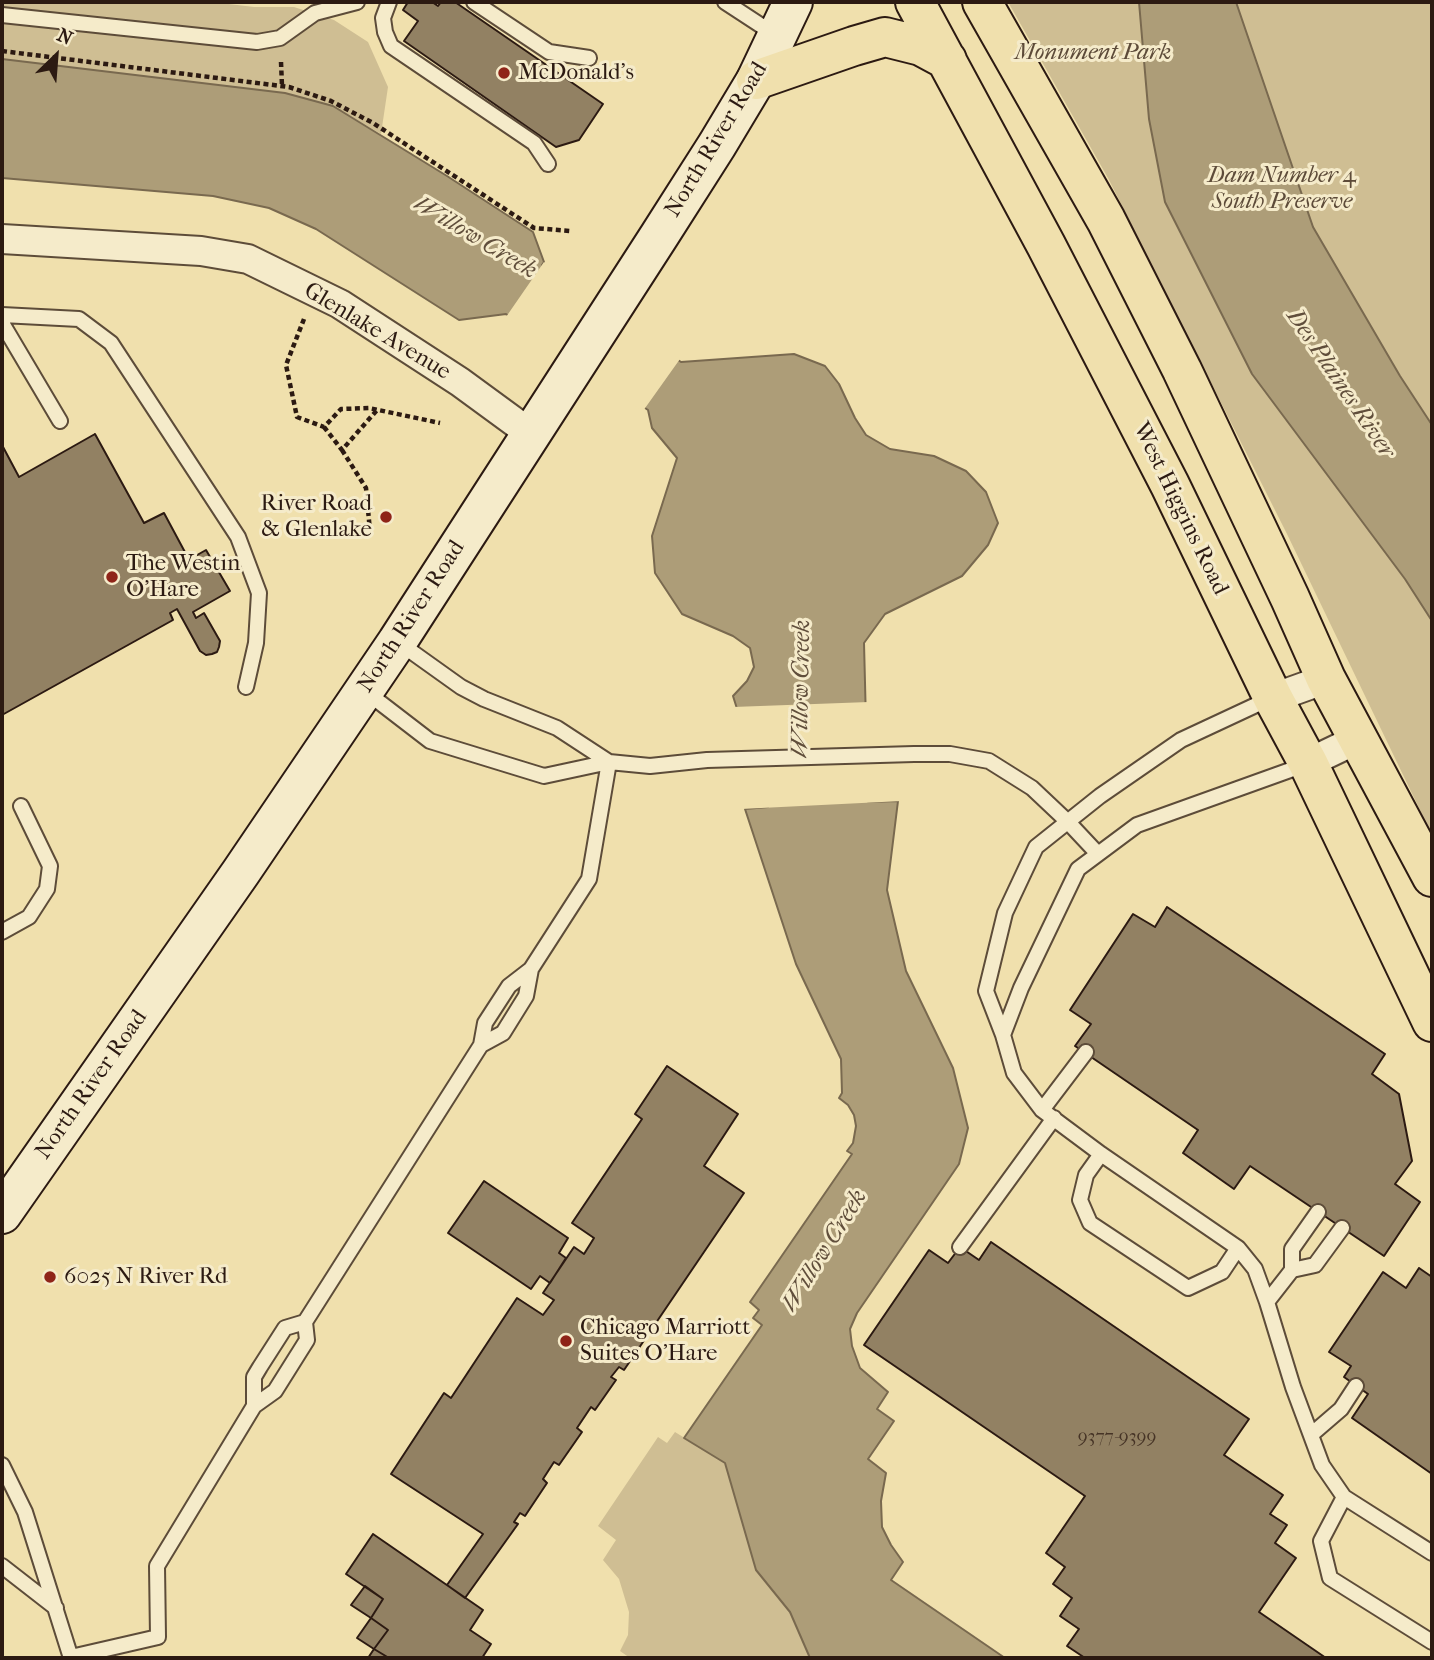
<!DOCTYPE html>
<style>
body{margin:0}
#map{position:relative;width:1434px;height:1660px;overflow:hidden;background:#f0e0ad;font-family:"IM FELL French Canon",serif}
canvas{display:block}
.frame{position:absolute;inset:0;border:4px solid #2c1a12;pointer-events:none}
.north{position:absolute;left:21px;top:21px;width:70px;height:70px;-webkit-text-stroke:5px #f5ebca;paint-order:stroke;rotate:25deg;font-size:19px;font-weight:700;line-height:28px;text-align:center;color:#2c1a12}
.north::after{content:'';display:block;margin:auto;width:24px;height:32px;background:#2c1a12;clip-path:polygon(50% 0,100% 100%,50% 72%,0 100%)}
</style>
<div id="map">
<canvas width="1434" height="1660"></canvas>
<div class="frame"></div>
<div class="north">N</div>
</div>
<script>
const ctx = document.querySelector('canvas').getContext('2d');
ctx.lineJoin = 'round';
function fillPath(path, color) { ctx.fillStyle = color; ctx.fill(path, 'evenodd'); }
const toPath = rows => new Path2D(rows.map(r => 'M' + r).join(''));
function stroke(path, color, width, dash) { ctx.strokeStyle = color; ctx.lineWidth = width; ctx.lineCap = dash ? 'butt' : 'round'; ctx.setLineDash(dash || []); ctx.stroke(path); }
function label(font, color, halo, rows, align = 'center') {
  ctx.font = font + ' "IM FELL French Canon",serif'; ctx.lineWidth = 6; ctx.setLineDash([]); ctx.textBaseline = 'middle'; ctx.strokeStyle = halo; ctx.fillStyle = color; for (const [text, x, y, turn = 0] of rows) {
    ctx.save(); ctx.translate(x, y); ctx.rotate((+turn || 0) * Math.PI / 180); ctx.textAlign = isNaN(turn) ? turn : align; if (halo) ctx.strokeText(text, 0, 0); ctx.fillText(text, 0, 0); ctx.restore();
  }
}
fillPath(toPath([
 [2,2,212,2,254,7,294,7,334,20,368,42,388,87,381,134,333,106,285,93,2,59],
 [1008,2,1432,2,1432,835,1287,534,1108,178],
 [675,1432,725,1463,756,1570,790,1612,810,1658,630,1658,620,1651,628,1635,629,1612,619,1579,603,1560,616,1540,598,1526,658,1437,667,1443]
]), '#cfbe93');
const water = toPath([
 [1139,2,1236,2,1313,227,1400,376,1432,425,1432,621,1405,579,1252,374,1165,202,1149,119,1139,2],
 [2,59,285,93,333,106,447,176,533,232,544,262,542,265,681,362,794,354,825,366,839,384,855,418,866,435,890,449,934,456,966,471,986,492,998,523,988,545,962,576,885,614,864,643,868,802,898,801,887,890,906,971,953,1068,968,1128,959,1164,857,1313,850,1329,852,1346,860,1368,888,1392,877,1409,894,1421,868,1459,886,1473,881,1501,882,1527,891,1545,903,1562,891,1580,1005,1658,810,1658,790,1612,756,1570,725,1463,684,1438,762,1325,753,1318,759,1310,750,1302,852,1154,847,1151,853,1143,856,1126,854,1115,848,1105,839,1098,842,1093,841,1059,796,964,745,809,768,807,733,696,747,681,754,667,750,648,733,636,682,614,655,573,652,536,677,458,652,428,648,410,506,314,459,320,316,229,269,208,213,196,2,178,2,59]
]);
fillPath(water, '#ad9d78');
stroke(water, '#79694f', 2);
fillPath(toPath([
 [544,262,680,359,643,411,506,317],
 [869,702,871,799,898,798,902,801,741,809,744,806,764,805,733,707]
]), '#f0e0ad');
const building = toPath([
 [408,2,432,2,438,6,441,2,455,2,603,104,579,140,556,147,404,41,418,21,403,10,408,2],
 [95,434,144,523,164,513,186,554,180,557,183,563,206,550,230,591,193,612,196,618,204,613,220,641,219,647,217,652,212,654,206,655,200,651,177,609,170,613,173,620,2,715,2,445,19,477,95,434],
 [1167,907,1385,1054,1372,1074,1399,1094,1412,1161,1395,1184,1420,1202,1384,1256,1250,1166,1234,1189,1183,1153,1198,1130,1075,1046,1091,1024,1070,1010,1133,914,1155,927,1167,907],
 [667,1066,738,1114,704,1166,744,1193,624,1370,619,1367,611,1377,616,1380,595,1410,591,1407,577,1428,582,1432,559,1465,554,1462,543,1479,547,1483,525,1516,520,1513,514,1522,518,1524,465,1598,447,1585,483,1534,391,1474,444,1393,451,1398,517,1298,543,1315,554,1300,543,1293,574,1247,584,1254,594,1238,572,1223,642,1119,635,1114,667,1066],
 [484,1181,568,1238,559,1253,566,1258,550,1283,540,1276,531,1289,448,1233,484,1181],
 [991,1242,1249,1419,1224,1455,1283,1495,1270,1514,1287,1525,1275,1543,1296,1558,1259,1612,1326,1658,1085,1658,1067,1646,1079,1629,1060,1616,1072,1598,1053,1584,1065,1567,1046,1553,1085,1496,864,1345,929,1250,948,1263,960,1247,979,1260,991,1242],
 [1419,1268,1432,1277,1432,1474,1352,1418,1368,1394,1344,1377,1351,1366,1329,1352,1383,1272,1406,1288,1419,1268],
 [373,1534,483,1610,470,1630,491,1644,482,1658,389,1658,374,1649,388,1630,371,1618,383,1599,346,1574,373,1534],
 [365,1586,383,1599,371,1618,351,1605,365,1586],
 [371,1618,388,1630,374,1649,357,1638,371,1618],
 [374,1649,389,1658,368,1658,374,1649]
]);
fillPath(building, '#928163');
stroke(building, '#2c1a12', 2);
const service = toPath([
 [389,2,383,18,385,32,391,46,534,143,548,164],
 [474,2,549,52,589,58],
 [725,2,777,36],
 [2,15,257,42,280,38,315,13,357,2],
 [2,315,79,319,111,343,238,537,259,593,256,643,246,687],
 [2,323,60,421],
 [398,642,461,687,484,699,557,728,609,762],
 [365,691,430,741,544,776,609,762,650,766,707,760,914,754,950,754,989,761,1032,788,1068,822,1098,854],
 [1271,698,1181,740,1100,796,1036,847,1005,913,986,991,1003,1035,1014,1073,1042,1110,1101,1154,1238,1248,1255,1269,1267,1302,1293,1387,1322,1465,1344,1497,1432,1553],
 [2,932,29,917,47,889,50,866,21,806],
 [1003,1035,1021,988,1078,869,1137,825,1307,764],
 [481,1045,503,1033,526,996,531,969],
 [1042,1110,1086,1052],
 [1101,1154,1086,1175,1080,1200,1090,1223,1188,1288,1222,1272,1238,1248],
 [960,1247,1054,1118],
 [1292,1270,1315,1265,1342,1228],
 [1267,1302,1292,1270,1292,1249,1318,1212],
 [254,1406,254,1377,260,1367,285,1328,305,1322,481,1045,485,1023,509,986,531,969,589,879,609,762],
 [1312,1434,1341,1409,1356,1386],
 [2,1465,25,1512,71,1658],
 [1344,1497,1321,1541,1330,1578,1432,1642],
 [2,1566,56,1608],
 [71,1657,158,1637,157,1566,254,1406,275,1391,307,1340,305,1322]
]);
const minor = toPath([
 [2,239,201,251,248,259,340,304,460,382,531,434],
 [1273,698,1326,679],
 [1308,763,1358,739]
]);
const secondary = toPath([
 [2,1214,241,872,397,642,659,236,717,145,756,80,793,2]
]);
const primary = toPath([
 [915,2,1046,245,1170,485,1273,698,1308,763,1432,1022],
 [982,2,1106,220,1182,370,1290,598,1326,679,1432,877],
 [756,80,854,46,885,37,921,46,947,60]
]);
stroke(service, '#5d4c39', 18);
stroke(minor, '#5d4c39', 32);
stroke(secondary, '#2c1a12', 42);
stroke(primary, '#2c1a12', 42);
stroke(toPath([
 [2,51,289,87,331,101,373,123,534,228,570,231],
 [281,62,282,86],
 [304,319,286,365,297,417,324,427,341,409,369,408,440,423],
 [324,427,342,450,377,410],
 [342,450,366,488,370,531]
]), '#2c1a12', 4.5, [5, 3.5]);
stroke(service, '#f5ebca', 14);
stroke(minor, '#f5ebca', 28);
stroke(secondary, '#f5ebca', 38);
stroke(primary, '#f0e0ad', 38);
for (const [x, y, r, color] of [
 [504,73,7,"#8f2418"],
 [386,517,7,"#8f2418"],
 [112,577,7,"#8f2418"],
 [50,1277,7,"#8f2418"],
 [566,1341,7,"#8f2418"]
]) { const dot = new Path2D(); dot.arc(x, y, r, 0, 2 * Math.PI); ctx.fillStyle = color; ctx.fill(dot); stroke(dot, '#f5ebca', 2.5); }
label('19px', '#463426', null, [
 ["9377-9399",1117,1437]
]);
label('italic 23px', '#5d4b39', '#f5ebca', [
 ["Monument Park",1093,53],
 ["Dam Number 4",1282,176],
 ["South Preserve",1282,202]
]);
label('23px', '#2c1a12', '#f5ebca', [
 ["McDonald's",518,73],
 ["River Road",372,504,"right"],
 ["& Glenlake",372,530,"right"],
 ["The Westin",126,564],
 ["O'Hare",126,590],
 ["6025 N River Rd",64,1277],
 ["Chicago Marriott",580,1328],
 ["Suites O'Hare",580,1354]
], 'left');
label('23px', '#2c1a12', '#f5ebca', [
 ["North River Road",717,140,-59],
 ["Glenlake Avenue",377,332,31],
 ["West Higgins Road",1180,509,64],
 ["North River Road",412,617,-57],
 ["North River Road",92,1085,-55]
]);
label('italic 24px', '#604e3b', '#f5ebca', [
 ["Willow Creek",475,238,31],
 ["Des Plaines River",1340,384,56],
 ["Willow Creek",802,689,-89],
 ["Willow Creek",825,1251,-58]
]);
</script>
